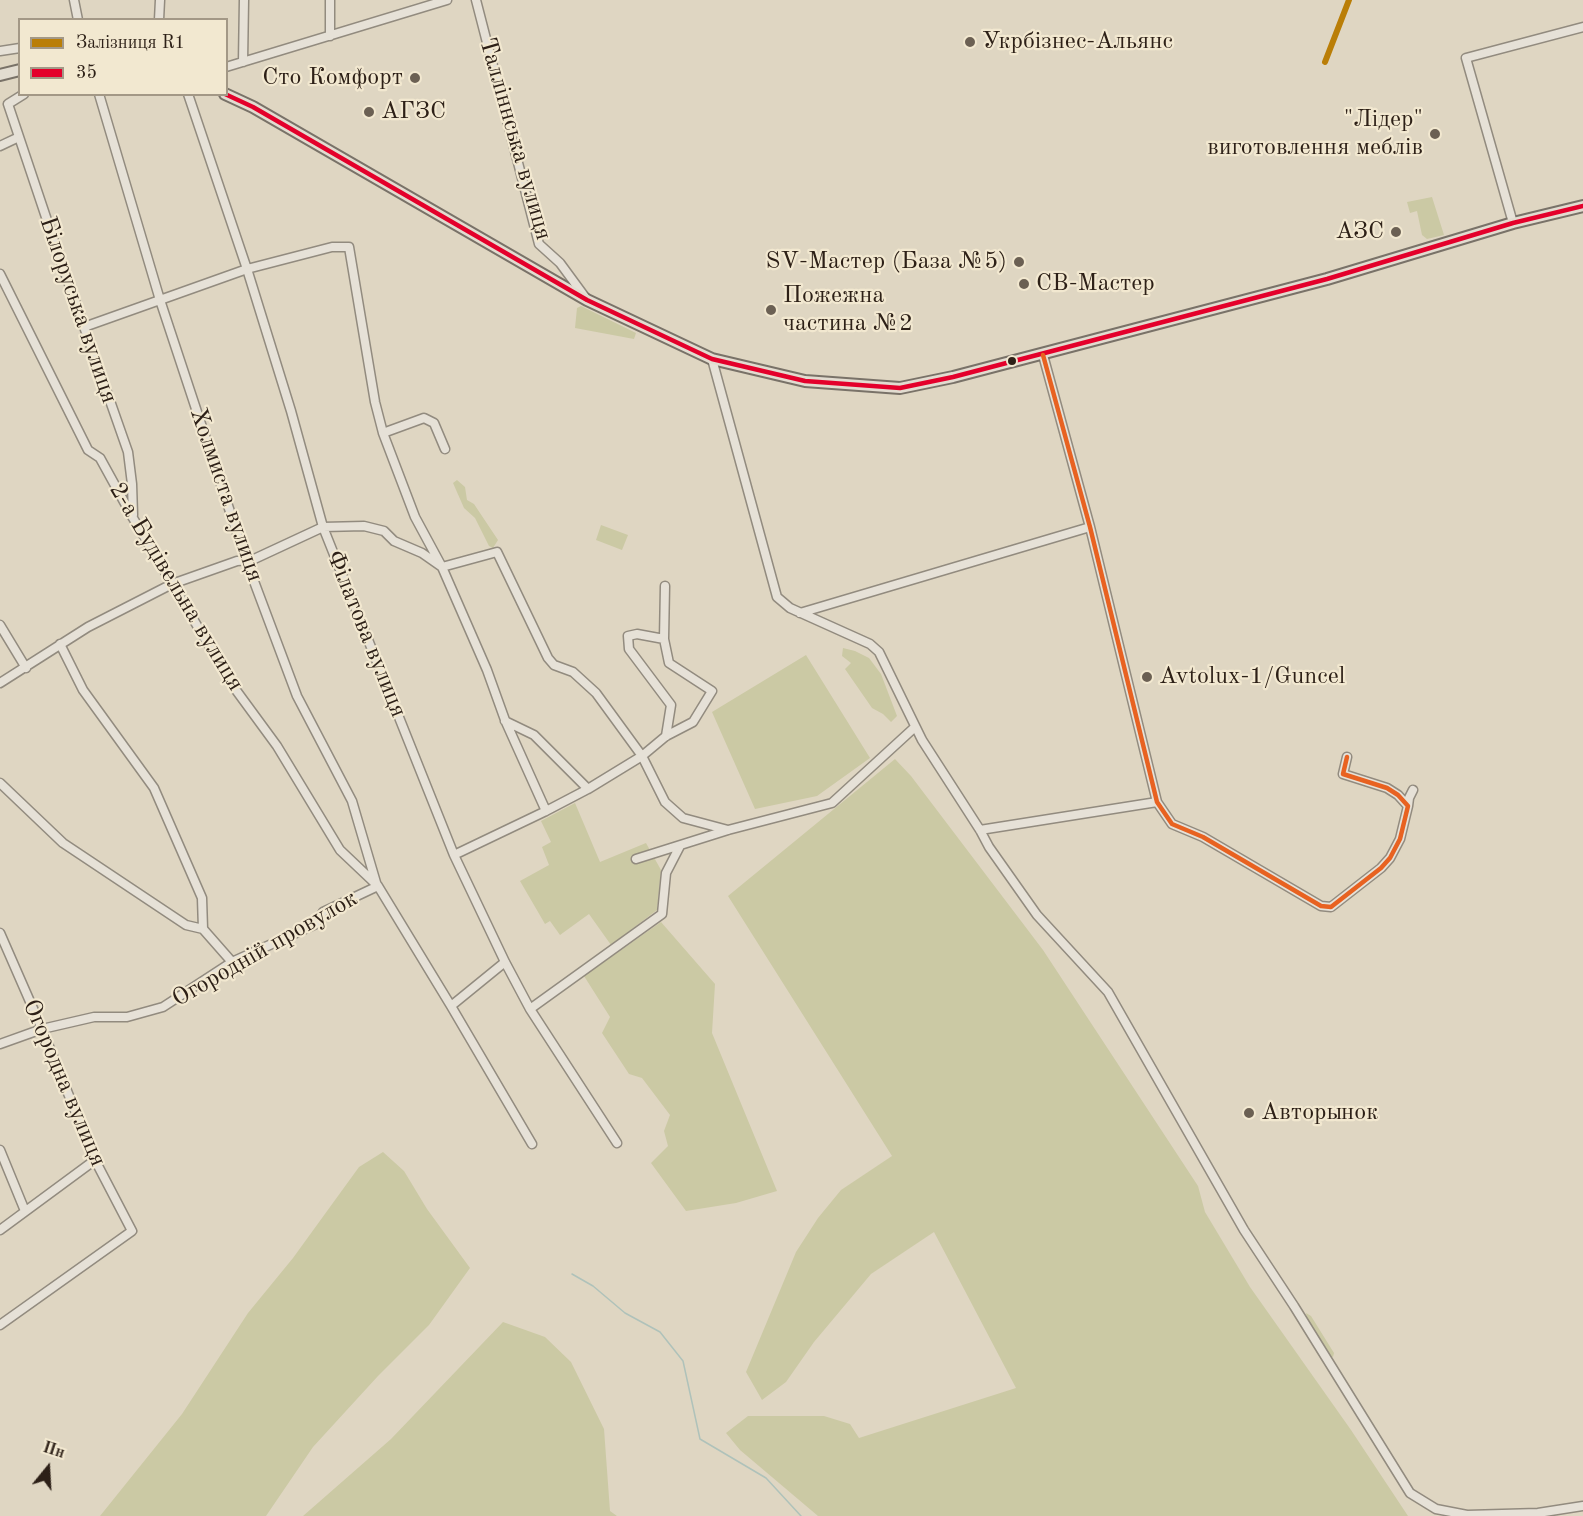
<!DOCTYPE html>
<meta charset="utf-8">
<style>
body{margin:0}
#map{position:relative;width:1583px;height:1516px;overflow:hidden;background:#dfd6c2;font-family:"Old Standard TT",serif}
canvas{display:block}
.legend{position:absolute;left:18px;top:18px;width:210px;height:78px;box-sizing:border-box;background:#f2e8d0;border:2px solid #a39886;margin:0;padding:8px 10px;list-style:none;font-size:18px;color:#2d2017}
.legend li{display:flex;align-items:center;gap:12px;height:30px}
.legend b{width:30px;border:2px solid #a39886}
.north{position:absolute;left:18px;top:1438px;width:60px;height:60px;-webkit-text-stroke:4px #f2e8d0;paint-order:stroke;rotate:18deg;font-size:16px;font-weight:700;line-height:24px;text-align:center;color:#2d2017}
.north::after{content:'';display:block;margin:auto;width:21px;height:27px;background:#2d2017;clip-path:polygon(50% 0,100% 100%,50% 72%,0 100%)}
</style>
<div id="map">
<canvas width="1583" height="1516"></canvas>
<ul class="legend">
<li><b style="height:8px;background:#ba7e07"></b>Залізниця R1</li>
<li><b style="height:8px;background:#e4002b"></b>35</li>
</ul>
<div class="north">Пн</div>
</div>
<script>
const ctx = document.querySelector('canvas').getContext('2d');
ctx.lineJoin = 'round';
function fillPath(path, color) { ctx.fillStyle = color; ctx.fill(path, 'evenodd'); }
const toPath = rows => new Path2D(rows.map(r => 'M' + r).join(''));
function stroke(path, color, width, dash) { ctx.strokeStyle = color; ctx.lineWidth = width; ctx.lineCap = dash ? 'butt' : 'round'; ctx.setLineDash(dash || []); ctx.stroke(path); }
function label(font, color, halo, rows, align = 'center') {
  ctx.font = font + ' "Old Standard TT",serif'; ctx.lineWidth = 4.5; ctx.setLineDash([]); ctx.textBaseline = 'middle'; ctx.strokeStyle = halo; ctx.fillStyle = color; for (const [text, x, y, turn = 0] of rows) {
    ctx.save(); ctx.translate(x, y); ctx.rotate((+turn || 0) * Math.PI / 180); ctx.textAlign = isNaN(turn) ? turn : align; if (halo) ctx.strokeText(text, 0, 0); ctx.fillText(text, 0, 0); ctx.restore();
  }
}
fillPath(toPath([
 [1432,197,1444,235,1427,239,1422,235,1417,211,1410,213,1407,202],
 [581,306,636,333,634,339,575,328,577,308],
 [457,480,465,487,467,500,474,504,498,540,493,548,489,546,475,518,464,508,453,483],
 [601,525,628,535,622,550,596,540],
 [843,648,855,651,869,658,881,674,897,716,891,722,883,714,872,708,845,669,851,663,842,656],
 [806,655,870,758,817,796,755,809,712,712],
 [895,759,911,776,1043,950,1198,1186,1205,1212,1250,1287,1351,1430,1408,1516,818,1516,740,1450,726,1433,748,1416,824,1416,850,1424,859,1438,1016,1388,934,1232,871,1274,814,1342,786,1382,762,1400,746,1372,796,1252,818,1218,841,1190,892,1156,728,896],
 [575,803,600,862,646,843,661,870,657,910,611,945,589,914,560,935,550,921,545,924,520,881,549,865,542,847,551,842,541,821],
 [661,922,715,984,712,1033,777,1191,736,1203,686,1211,651,1163,668,1146,664,1131,670,1115,642,1078,629,1074,602,1033,610,1017,584,976],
 [383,1152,404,1171,427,1209,470,1268,429,1325,378,1376,313,1447,266,1516,100,1516,182,1414,248,1313,293,1258,359,1167],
 [1306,1313,1311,1316,1334,1353,1333,1357,1330,1356,1307,1319],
 [503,1322,545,1337,571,1362,604,1429,610,1511,617,1516,303,1516,391,1439]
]), '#cbc9a4');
stroke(toPath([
 [572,1274,593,1286,625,1313,660,1332,683,1361,700,1439,766,1478,801,1516]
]), '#afc2ba', 1.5);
const minor = toPath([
 [74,0,78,20],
 [476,0,539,244,560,263,585,297],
 [159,20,160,0],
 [330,36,330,0],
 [0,51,20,48],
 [243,62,244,0],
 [226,67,447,0],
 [24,94,8,104,56,247,128,452,132,484,133,515],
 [99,94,160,300,246,560,297,696,352,801,377,886],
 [188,94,247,269,291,411,323,527,454,855,505,962,530,1009,617,1143],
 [0,146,19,137],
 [1513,223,1466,58,1583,27],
 [0,274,88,450,100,458,133,518,233,686,277,746,340,850,378,886,451,1006,532,1144],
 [84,327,247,269,332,247,349,247,375,402,383,433,415,517,442,567,487,670,505,720,546,811],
 [1043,355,1090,527,1157,802,1172,824,1203,837,1321,906,1331,907,1381,868,1390,858,1400,839,1408,806,1398,795,1387,788,1343,774,1347,757],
 [712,359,777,597,790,608,870,644,879,652,922,740,980,830,989,847,1037,915,1108,992,1244,1230,1294,1306,1410,1493,1436,1509,1467,1515,1538,1513,1583,1506],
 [383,433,424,418,434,423,445,449],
 [665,586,664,639,669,663,712,691,693,722,666,736,642,756,665,802,683,818,728,830],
 [800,613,1090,527],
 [0,625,26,668],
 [664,639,637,634,628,636,629,649,671,705,666,736],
 [60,644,83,690,154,788,202,898,203,929],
 [0,683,88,627,172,584,237,561,252,560,323,527,364,526,384,531,394,541,422,553,442,567,497,552,548,658,554,665,573,672,596,693,642,756,588,789,546,811,454,855],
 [505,721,534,735,588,789],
 [0,783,63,843,186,925,203,929,232,962],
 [1408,806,1409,798,1413,790],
 [980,830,1157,802],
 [636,859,728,830,832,803,915,727],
 [0,933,42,1029,95,1160,132,1231,0,1325],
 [451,1006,505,962],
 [530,1009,662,914,666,873,680,846],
 [0,1044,42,1029,94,1017,127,1017,163,1007,232,962,316,924,323,912,378,886],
 [0,1150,25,1211],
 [0,1230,95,1160]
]);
const major = toPath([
 [0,75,20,70],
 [225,94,253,107,587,300,712,359,805,381,900,388,953,377,1327,279,1513,223,1583,206]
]);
stroke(minor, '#928b7f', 11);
stroke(major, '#797268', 14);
stroke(minor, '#e6e1d7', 8);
stroke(major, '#e2dcd0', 10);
stroke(toPath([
 [225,94,253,107,587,300,712,359,805,381,900,388,953,377,1327,279,1513,223,1583,206]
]), '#e4002b', 4.5);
stroke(toPath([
 [1043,355,1090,527,1157,802,1172,824,1203,837,1321,906,1331,907,1381,868,1390,858,1400,839,1408,806,1398,795,1387,788,1343,774,1347,757]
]), '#e86221', 4.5);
stroke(toPath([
 [1325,62,1349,0]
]), '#ba7e07', 6);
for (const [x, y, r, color] of [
 [970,42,6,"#6b6053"],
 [415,78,6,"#6b6053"],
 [369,112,6,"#6b6053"],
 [1435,134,6,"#6b6053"],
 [1396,232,6,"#6b6053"],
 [1019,262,6,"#6b6053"],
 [1024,284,6,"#6b6053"],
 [771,310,6,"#6b6053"],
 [1012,361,5,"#2d2017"],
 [1147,677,6,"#6b6053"],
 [1249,1113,6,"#6b6053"]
]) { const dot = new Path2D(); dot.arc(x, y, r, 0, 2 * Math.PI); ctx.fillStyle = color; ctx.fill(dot); stroke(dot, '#f2e8d0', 2); }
label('24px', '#2d2017', '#f2e8d0', [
 ["Укрбiзнес-Альянс",982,42],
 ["Сто Комфорт",403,78,"right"],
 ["АГЗС",381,112],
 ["\"Лідер\"",1423,120,"right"],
 ["виготовлення меблів",1423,148,"right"],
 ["АЗС",1384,232,"right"],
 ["SV-Мастер (База №5)",1007,262,"right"],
 ["СВ-Мастер",1036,284],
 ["Пожежна",783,296],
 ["частина №2",783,324],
 ["Avtolux-1/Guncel",1159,677],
 ["Авторынок",1261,1113]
], 'left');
label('24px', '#2d2017', '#f2e8d0', [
 ["Талліннська вулиця",515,139,74],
 ["Білоруська вулиця",78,310,71],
 ["Холмиста вулиця",226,495,71],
 ["2-а Будівельна вулиця",176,587,59],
 ["Філатова вулиця",366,634,68],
 ["Огородній провулок",265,949,-30],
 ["Огородна вулиця",64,1083,67]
]);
</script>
